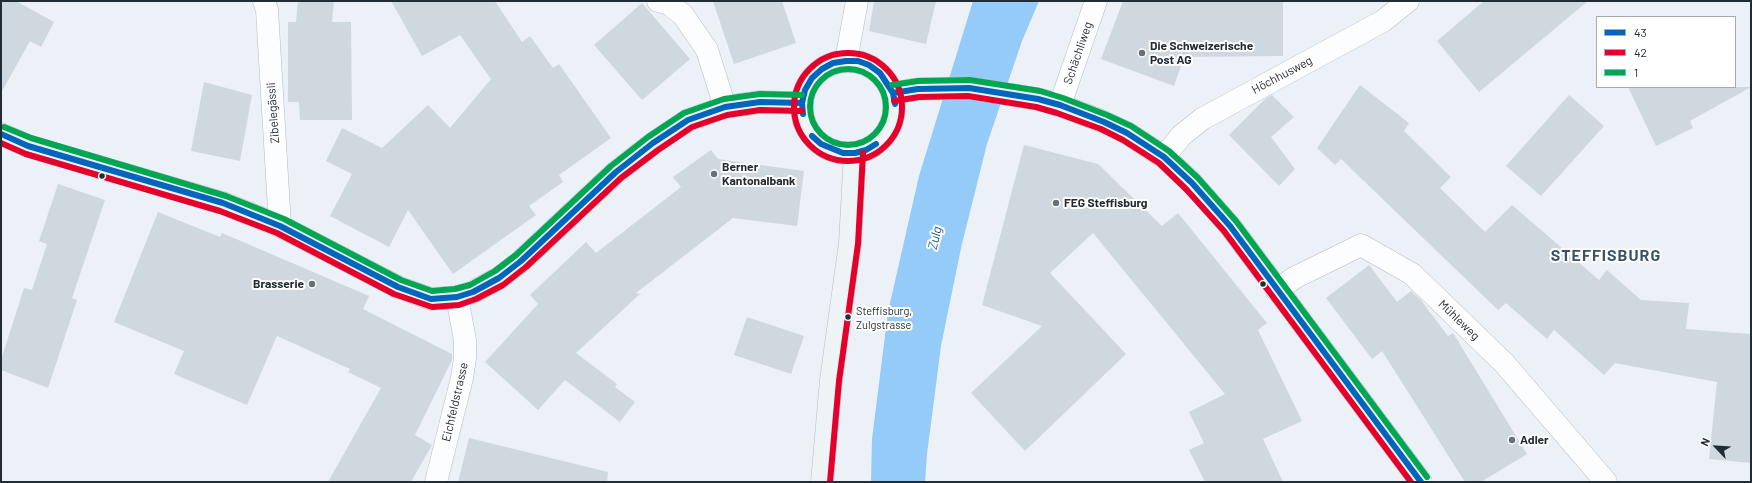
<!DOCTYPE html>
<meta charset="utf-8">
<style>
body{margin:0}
#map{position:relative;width:1752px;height:483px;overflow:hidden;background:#ebf1f6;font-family:Barlow,sans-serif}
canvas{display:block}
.frame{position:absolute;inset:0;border:2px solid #212c34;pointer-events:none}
.legend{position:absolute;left:1596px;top:16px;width:140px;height:72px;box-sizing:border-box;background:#fff;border:1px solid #a6abae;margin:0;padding:5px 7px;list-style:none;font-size:12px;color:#212c34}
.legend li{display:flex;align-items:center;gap:8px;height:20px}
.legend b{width:20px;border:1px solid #a6abae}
.north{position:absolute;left:1696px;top:427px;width:40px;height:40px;-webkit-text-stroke:3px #fff;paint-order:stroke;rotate:295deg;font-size:11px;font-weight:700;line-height:16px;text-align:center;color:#212c34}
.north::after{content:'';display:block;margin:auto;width:14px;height:18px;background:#212c34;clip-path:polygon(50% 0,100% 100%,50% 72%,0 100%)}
</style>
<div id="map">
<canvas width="1752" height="483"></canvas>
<div class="frame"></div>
<ul class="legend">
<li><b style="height:5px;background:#0065bd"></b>43</li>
<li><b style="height:5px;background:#e4002b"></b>42</li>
<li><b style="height:5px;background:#00a651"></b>1</li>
</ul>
<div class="north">N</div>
</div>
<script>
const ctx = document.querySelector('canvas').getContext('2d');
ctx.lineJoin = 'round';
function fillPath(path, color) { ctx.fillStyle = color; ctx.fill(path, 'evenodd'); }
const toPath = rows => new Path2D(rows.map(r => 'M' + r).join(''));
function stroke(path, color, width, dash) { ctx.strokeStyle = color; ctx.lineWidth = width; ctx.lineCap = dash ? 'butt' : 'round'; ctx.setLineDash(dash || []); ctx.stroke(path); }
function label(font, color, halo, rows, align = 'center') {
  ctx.font = font + ' Barlow,sans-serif'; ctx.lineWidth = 4; ctx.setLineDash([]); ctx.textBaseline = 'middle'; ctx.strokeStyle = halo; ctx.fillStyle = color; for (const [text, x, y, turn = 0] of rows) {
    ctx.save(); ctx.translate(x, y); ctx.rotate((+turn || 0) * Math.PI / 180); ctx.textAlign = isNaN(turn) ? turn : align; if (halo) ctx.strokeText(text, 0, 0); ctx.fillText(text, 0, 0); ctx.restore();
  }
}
fillPath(toPath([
 [973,1,1039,1,1022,41,987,144,961,248,941,346,927,454,925,482,871,482,872,439,888,312,919,176]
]), '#94cbf9');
fillPath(toPath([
 [1,1,16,1,54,22,41,47,30,41,1,93],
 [298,1,334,1,332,22,351,22,352,120,300,120,299,102,288,102,288,22,296,22],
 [391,1,495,1,522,42,530,36,553,68,559,64,611,138,559,175,563,182,529,206,536,215,453,274,408,210,389,247,330,216,352,174,326,161,342,128,382,148,428,105,450,128,491,79,460,35,422,56],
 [713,1,782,1,796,43,734,64],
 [874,1,936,1,926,44,869,31],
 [1123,1,1283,1,1283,56,1184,57,1174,86,1101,59],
 [1484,1,1588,1,1479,92,1437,41],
 [642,3,690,59,642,100,594,45],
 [204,82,252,95,240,161,191,151],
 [1360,85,1409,123,1404,131,1451,177,1440,188,1485,232,1512,205,1599,280,1607,270,1641,300,1689,303,1686,329,1751,334,1751,463,1709,459,1717,382,1615,363,1604,375,1554,330,1547,339,1506,303,1498,310,1341,159,1335,165,1317,148],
 [1628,87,1751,87,1690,121,1693,128,1656,146],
 [1272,95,1294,117,1271,137,1295,169,1279,186,1229,135,1265,99],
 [1569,95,1604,126,1541,196,1506,166],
 [1024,145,1098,164,1162,226,1178,213,1267,323,1258,330,1302,421,1263,439,1283,482,1205,482,1189,450,1204,443,1189,412,1225,394,1093,233,1050,273,1126,354,1025,451,971,393,1042,326,982,305],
 [711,150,718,159,804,171,797,226,733,218,636,293,640,294,576,353,617,384,615,387,635,402,620,422,565,380,538,410,485,362,538,304,530,295,586,242,596,253,681,187,673,177],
 [58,184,105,200,72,298,77,300,48,388,1,370,1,360,24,288,32,290,47,244,39,241],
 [158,212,220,237,222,233,369,296,363,309,452,354,452,360,415,435,432,445,411,482,328,482,381,388,348,372,350,369,277,336,247,405,174,374,184,351,114,322],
 [1369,265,1397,302,1411,291,1420,299,1448,336,1453,333,1527,454,1481,482,1465,482,1382,351,1372,359,1326,298],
 [747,317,804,336,791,374,734,355],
 [469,438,608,472,607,482,458,482]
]), '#cfd8df');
const street = toPath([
 [264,1,267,10,280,226],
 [658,1,669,4,683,15,707,50,725,107],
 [846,61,857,1],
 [1060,105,1096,1],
 [1164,157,1181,136,1202,119,1383,21,1408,1],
 [1277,290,1294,278,1361,245,1412,274,1504,363,1606,482],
 [436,482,462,378,465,358,465,340,457,297]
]);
const secondary = toPath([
 '802 107a46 46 0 1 1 92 0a46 46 0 1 1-92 0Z',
 [893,93,918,89,969,88,1038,99,1060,105,1104,122,1127,133,1164,157,1192,183,1230,226,1421,482],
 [1,134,28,146,223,203,280,226,398,287,431,299,457,297,473,292,499,278,521,261,616,172,653,143,688,120,725,107,760,102,802,103],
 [822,482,831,380,850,243,855,153]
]);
stroke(street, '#b5bcc3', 23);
stroke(secondary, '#b5bcc3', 23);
stroke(street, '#fcfdfe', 22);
stroke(secondary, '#eef3f6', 22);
stroke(toPath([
 [893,93,918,89,969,88,1038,99,1060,105,1104,122,1127,133,1164,157,1192,183,1230,226,1421,482],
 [803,114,802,103,805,90,812,78,822,69,833,63,846,61,858,61,869,65,880,73,893,93,895,104],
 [1,134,28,146,223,203,280,226,398,287,431,299,457,297,473,292,499,278,521,261,616,172,653,143,688,120,725,107,760,102,802,103],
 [812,136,821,144,843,153,855,153,866,150,876,144]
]), '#0065bd', 6);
stroke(toPath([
 '794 107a54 54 0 1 1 108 0a54 54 0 1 1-108 0Z',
 [894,101,919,97,968,96,1036,107,1057,113,1101,129,1123,140,1159,163,1186,189,1224,231,1411,482],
 [1,143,26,154,220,211,277,233,394,294,432,307,459,305,476,299,503,285,526,267,621,178,658,150,692,127,727,115,760,110,802,111],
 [830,482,839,381,858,244,863,153]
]), '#e4002b', 6);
stroke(toPath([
 '810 107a38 38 0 1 1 76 0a38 38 0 1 1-76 0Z',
 [892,85,918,81,970,80,1040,91,1063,98,1107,115,1131,126,1169,151,1198,178,1236,221,1427,477],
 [4,127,31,138,226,196,284,219,401,280,432,291,455,289,470,285,495,271,516,255,611,166,648,137,684,113,724,99,760,94,802,95]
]), '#00a651', 6);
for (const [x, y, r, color] of [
 [1142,53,4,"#687178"],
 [714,174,4,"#687178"],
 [102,176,3.5,"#212c34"],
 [1056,203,4,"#687178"],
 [312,284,4,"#687178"],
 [1263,284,3.5,"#212c34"],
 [848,317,3.5,"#212c34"],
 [1512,440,4,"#687178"]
]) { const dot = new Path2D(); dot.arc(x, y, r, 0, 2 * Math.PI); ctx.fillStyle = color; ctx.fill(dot); stroke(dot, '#fff', 1.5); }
label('11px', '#212c34', '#fff', [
 ["Steffisburg,",856,311],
 ["Zulgstrasse",856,325]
], 'left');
label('bold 12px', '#212c34', '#fff', [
 ["Die Schweizerische",1150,46],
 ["Post AG",1150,60],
 ["Berner",722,167],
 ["Kantonalbank",722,181],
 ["FEG Steffisburg",1064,203],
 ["Brasserie",304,284,"right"],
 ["Adler",1520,440]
], 'left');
label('12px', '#212c34', '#fff', [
 ["Schächliweg",1078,53,-71],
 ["Höchhusweg",1282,75,-28],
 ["Zibelegässli",273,113,-94],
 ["Mühleweg",1459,320,44],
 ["Eichfeldstrasse",455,402,-77]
]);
label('italic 13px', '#1f5780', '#fff', [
 ["Zulg",935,238,-77]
]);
ctx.letterSpacing = '1px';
label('bold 16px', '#3b5265', '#fff', [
 ["STEFFISBURG",1606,256]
]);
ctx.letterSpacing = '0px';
</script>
